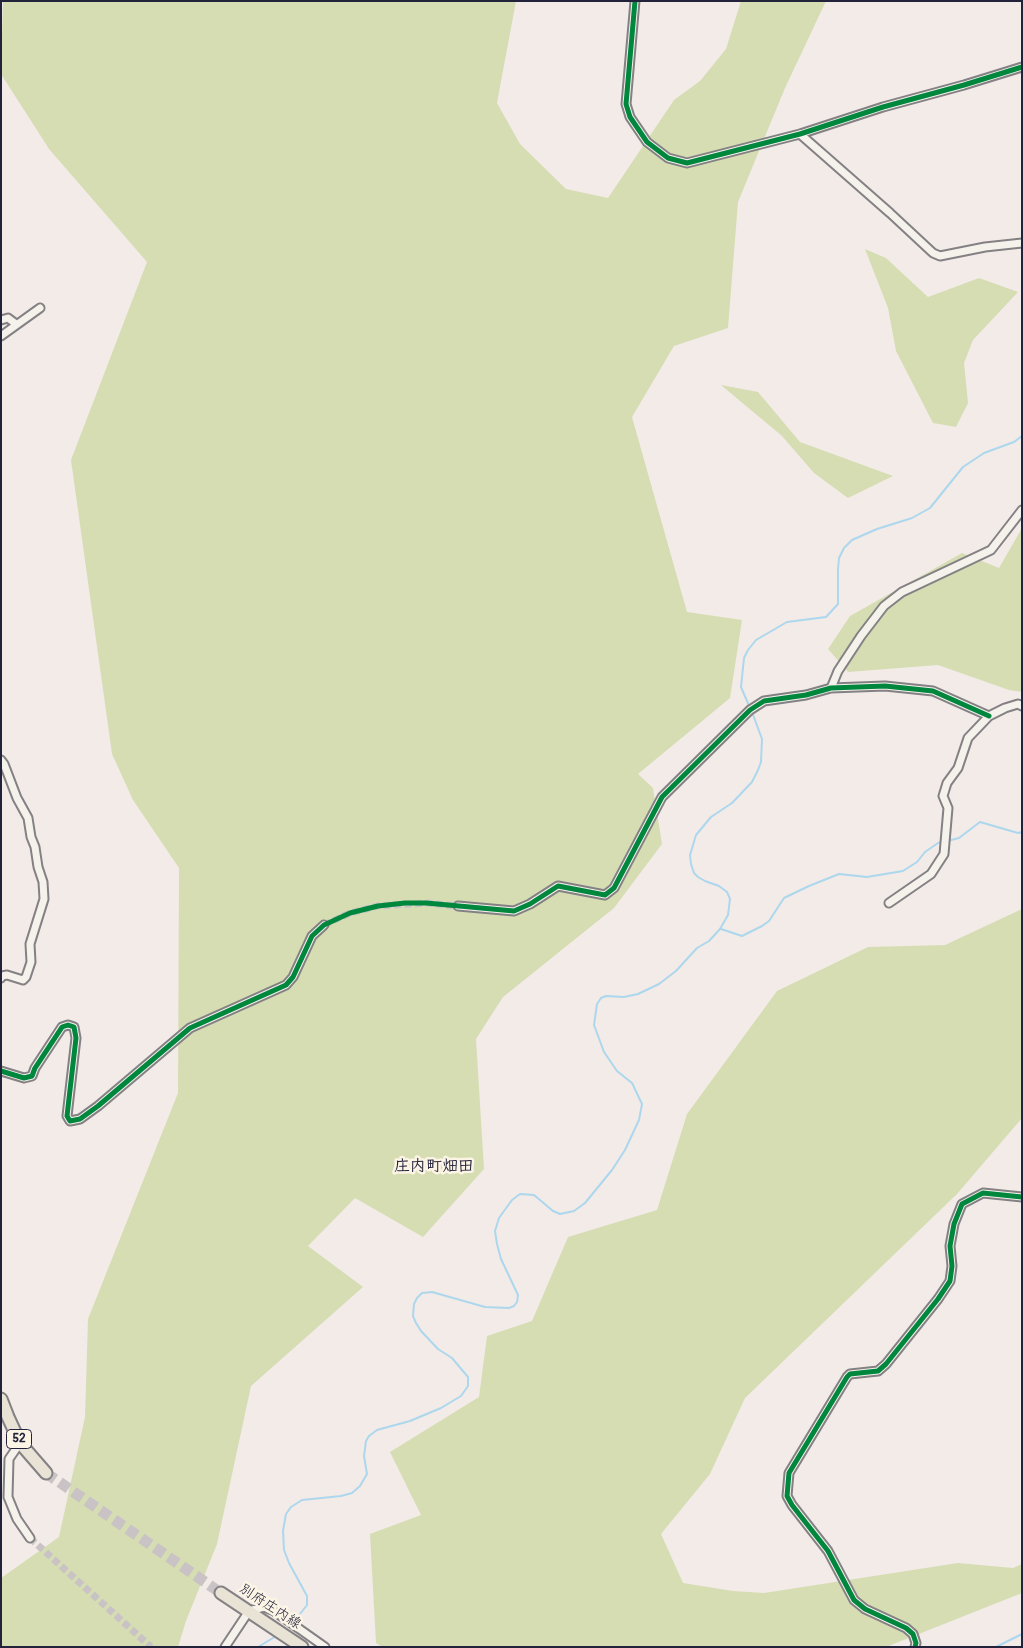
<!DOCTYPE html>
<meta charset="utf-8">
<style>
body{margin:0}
#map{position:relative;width:1023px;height:1648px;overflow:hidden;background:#f3ebe8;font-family:Pangolin,sans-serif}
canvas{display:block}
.frame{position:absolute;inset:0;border:2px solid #22223b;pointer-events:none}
</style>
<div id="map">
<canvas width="1023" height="1648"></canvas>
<div class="frame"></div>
</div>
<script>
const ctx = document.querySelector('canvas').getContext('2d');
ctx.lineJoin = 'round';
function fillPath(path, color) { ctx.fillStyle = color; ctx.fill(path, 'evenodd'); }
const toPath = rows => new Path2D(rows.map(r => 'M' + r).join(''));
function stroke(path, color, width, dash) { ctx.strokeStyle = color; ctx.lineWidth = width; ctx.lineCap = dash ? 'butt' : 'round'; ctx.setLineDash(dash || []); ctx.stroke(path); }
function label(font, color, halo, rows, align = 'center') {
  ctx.font = font + ' Pangolin,"Klee One",sans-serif'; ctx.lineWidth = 5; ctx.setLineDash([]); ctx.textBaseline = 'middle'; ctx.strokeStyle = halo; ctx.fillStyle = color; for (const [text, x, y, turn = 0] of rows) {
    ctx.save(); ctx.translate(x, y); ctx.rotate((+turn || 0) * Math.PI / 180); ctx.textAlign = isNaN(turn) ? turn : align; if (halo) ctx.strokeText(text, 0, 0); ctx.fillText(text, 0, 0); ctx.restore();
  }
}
fillPath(toPath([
 [3,1,516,1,497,103,520,144,566,189,608,198,674,100,700,81,726,49,741,1,826,1,785,88,738,202,728,328,674,346,632,417,687,612,742,620,730,698,638,774,653,788,662,844,614,908,503,997,476,1039,484,1169,423,1237,355,1198,308,1246,363,1287,251,1386,217,1544,186,1621,178,1647,1,1647,1,1578,59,1537,85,1417,88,1319,178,1093,179,868,133,800,112,754,71,460,147,262,49,149,1,74],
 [865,249,886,258,928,297,979,278,1018,292,973,340,964,363,968,403,956,427,933,423,896,351,888,308],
 [721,385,758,392,800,442,893,476,848,498,814,473,782,436],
 [1022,528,1022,692,1009,690,938,665,848,672,828,649,850,616,962,553,999,568],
 [1022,909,1022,1118,957,1194,745,1398,710,1474,661,1534,683,1583,733,1591,764,1593,958,1563,1013,1568,1022,1564,1022,1593,886,1647,382,1647,376,1643,370,1534,421,1515,390,1452,479,1397,487,1336,532,1321,568,1237,657,1210,687,1114,777,991,868,947,945,945]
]), '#d6ddb3');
stroke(toPath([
 [750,708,741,687,744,658,748,650,756,640,787,622,826,617,838,604,838,569,839,558,844,548,852,540,877,529,912,518,930,508,963,467,984,453,1014,442,1022,436],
 [947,841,959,838,980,822,1018,833,1022,832],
 [721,929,742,936,762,926,769,921,784,898,809,886,839,874,867,877,903,871,917,862,925,852,938,843,943,842],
 [293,1623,307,1605,307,1596,289,1563,284,1550,283,1531,286,1514,291,1507,302,1500,341,1496,352,1493,360,1486,367,1474,364,1456,366,1441,369,1436,377,1430,410,1421,441,1408,461,1396,468,1386,468,1377,452,1358,438,1349,421,1331,416,1323,413,1316,414,1304,417,1298,422,1293,432,1292,485,1307,509,1308,514,1306,517,1302,518,1295,501,1259,497,1244,495,1231,499,1218,512,1200,520,1194,534,1195,553,1211,560,1214,574,1211,585,1203,612,1170,625,1150,639,1120,642,1104,632,1083,617,1071,604,1052,594,1025,597,1004,601,998,606,996,624,997,638,994,659,984,676,971,697,948,709,941,720,929,728,915,730,899,727,892,719,886,705,881,698,877,694,873,691,864,690,855,696,835,711,817,732,803,752,782,758,770,761,762,762,739,752,712],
 [258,1647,278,1635],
 [996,1647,1022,1634]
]), '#acd7ed', 2);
stroke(toPath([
 [324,925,350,913,378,906,426,903,458,906],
 [30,1538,151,1647]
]), '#c9c3c5', 7, [7, 3.5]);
stroke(toPath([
 [46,1473,221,1593]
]), '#c9c3c5', 11, [11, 5.5]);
const minor = toPath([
 [635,1,626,104,630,117,647,142,668,158,687,163,800,134,883,107,964,85,1022,67],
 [800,134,890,213,933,253,940,256,985,247,1022,243],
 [1,320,8,318,16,324],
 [1,336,40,308],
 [831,688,838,671,861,636,884,606,902,592,991,550,1022,510],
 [1,760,4,764,17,798,28,818,31,837,35,847,38,867,43,882,44,899,30,944,31,962,26,977,23,980,7,975,2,976,1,978],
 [889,903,931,874,944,854,948,808,943,796,947,783,958,768,968,738,989,716,1005,708,1018,704,1022,706],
 [458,906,514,911,530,904,558,886,605,895,614,888,662,797,750,710,764,701,806,695,831,688,885,686,933,691,989,716],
 [1,1071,24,1078,32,1076,35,1068,62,1027,68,1025,74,1027,76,1038,67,1116,70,1121,80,1119,98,1106,190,1028,286,985,293,977,312,936,324,925],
 [20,1443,9,1459,8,1497,17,1519,30,1538],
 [225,1647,249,1611,264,1607,274,1611,325,1647],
 [915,1647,916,1643,913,1634,906,1628,865,1609,854,1600,828,1551,792,1505,787,1496,789,1473,847,1377,850,1374,878,1371,886,1364,938,1299,950,1281,952,1266,950,1246,954,1224,962,1204,983,1193,1022,1197]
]);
const primary = toPath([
 [1,1399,8,1417,20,1443,46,1473],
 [221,1593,302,1647]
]);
stroke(minor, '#848184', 11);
stroke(primary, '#848184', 15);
stroke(minor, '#f5f1eb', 7);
stroke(primary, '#e8e3d4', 11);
stroke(toPath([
 [635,1,626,104,630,117,647,142,668,158,687,163,800,134,883,107,964,85,1022,67],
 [1,1071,24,1078,32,1076,35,1068,62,1027,68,1025,74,1027,76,1038,67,1116,70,1121,80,1119,98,1106,190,1028,286,985,293,977,312,936,324,925,350,913,378,906,405,903,426,903,514,911,530,904,558,886,605,895,614,888,662,797,750,710,764,701,806,695,831,688,885,686,933,691,989,716],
 [915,1647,916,1643,913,1634,906,1628,865,1609,854,1600,828,1551,792,1505,787,1496,789,1473,847,1377,850,1374,878,1371,886,1364,938,1299,950,1281,952,1266,950,1246,954,1224,962,1204,983,1193,1022,1197]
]), '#00873e', 5);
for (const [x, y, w] of [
 [19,1439,25]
]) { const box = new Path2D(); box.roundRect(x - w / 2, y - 9.5, w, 19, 4); ctx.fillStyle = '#fcf5e5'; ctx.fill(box); stroke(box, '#22223b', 1); }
label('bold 12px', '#22223b', null, [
 ["52",19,1439]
]);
label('14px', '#22223b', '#fcf5e5', [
 ["別府庄内線",270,1607,33]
]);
label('bold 16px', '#22223b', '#fcf5e5', [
 ["庄内町畑田",434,1167]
]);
</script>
